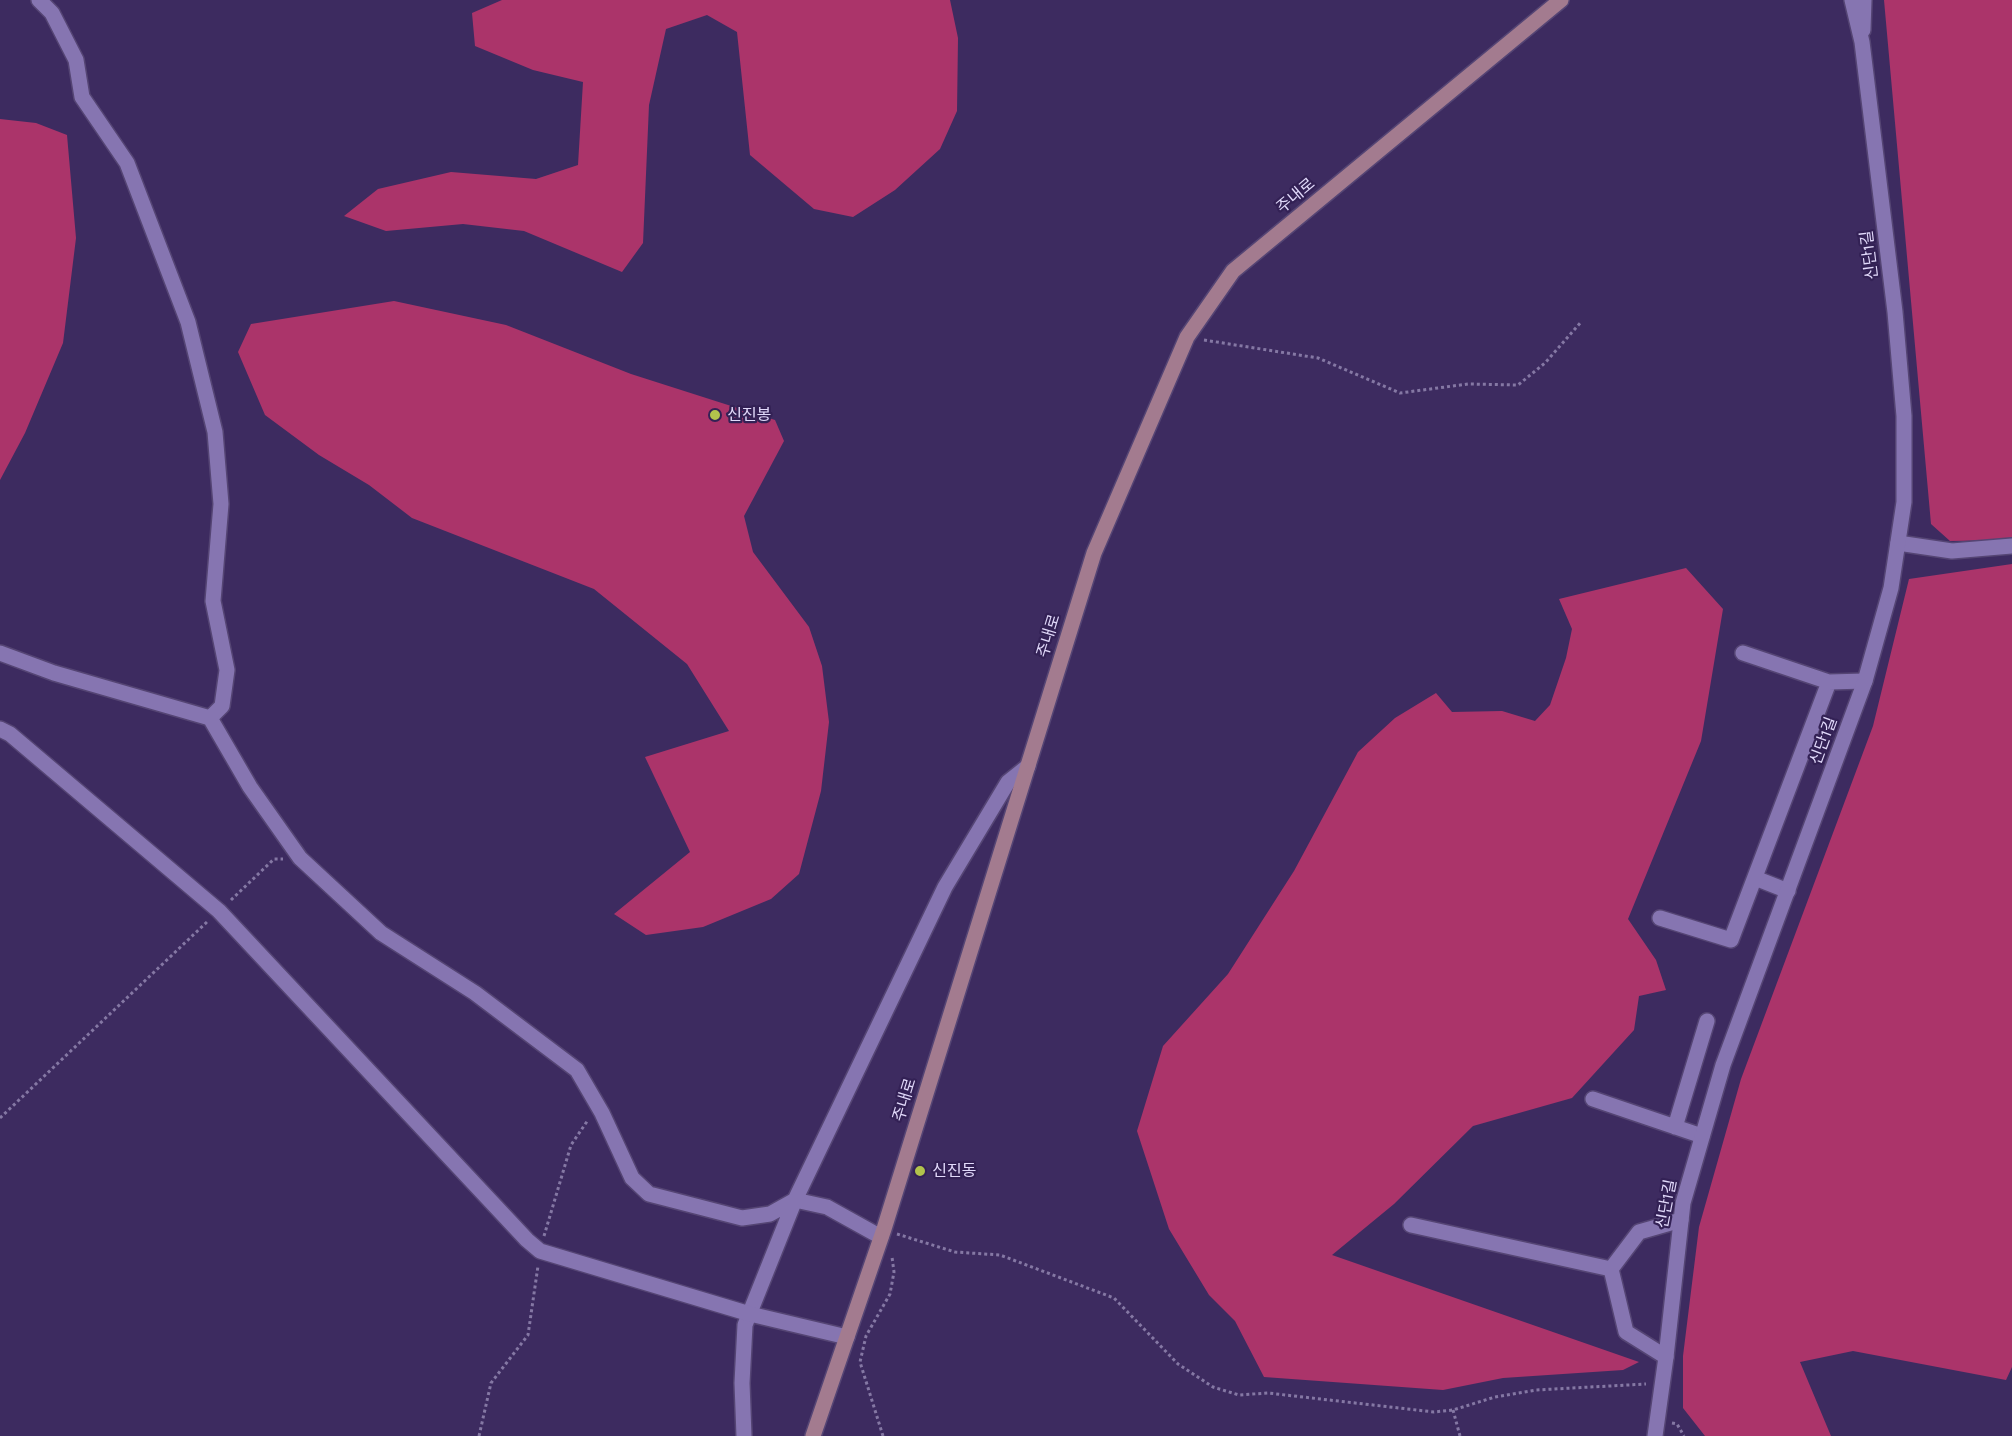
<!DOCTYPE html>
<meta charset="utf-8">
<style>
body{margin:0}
canvas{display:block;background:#3d2b60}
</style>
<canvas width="2012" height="1436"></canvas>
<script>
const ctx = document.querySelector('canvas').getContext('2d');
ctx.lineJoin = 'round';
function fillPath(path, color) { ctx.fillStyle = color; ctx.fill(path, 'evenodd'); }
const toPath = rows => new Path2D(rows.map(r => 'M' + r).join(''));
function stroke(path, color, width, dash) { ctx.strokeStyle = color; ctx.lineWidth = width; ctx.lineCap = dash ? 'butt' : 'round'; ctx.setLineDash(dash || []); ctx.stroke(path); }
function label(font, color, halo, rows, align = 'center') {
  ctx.font = font + ' Karla,"Noto Sans KR",sans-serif'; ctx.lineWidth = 4.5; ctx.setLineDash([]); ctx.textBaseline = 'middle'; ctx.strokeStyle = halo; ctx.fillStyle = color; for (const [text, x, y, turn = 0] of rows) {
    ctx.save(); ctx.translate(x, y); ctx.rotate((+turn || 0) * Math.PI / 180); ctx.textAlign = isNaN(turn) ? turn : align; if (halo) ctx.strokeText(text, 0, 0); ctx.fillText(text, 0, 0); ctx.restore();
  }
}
fillPath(toPath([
 [502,0,950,0,958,38,957,111,940,149,895,190,853,217,814,209,750,155,737,32,707,15,666,29,649,105,643,243,622,272,524,231,463,224,386,231,344,216,378,189,451,172,536,179,578,165,583,82,533,70,475,46,472,13],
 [1884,0,2012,0,2012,540,1950,541,1931,524],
 [0,119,36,123,67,135,76,238,63,343,25,433,0,480],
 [394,301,506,325,631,374,775,420,784,441,744,516,753,552,809,627,822,666,829,722,821,791,799,874,771,899,703,927,646,935,614,914,690,852,645,757,729,731,687,664,594,589,412,518,369,485,319,455,265,415,238,352,251,324],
 [2012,564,2012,1367,2006,1380,1853,1351,1800,1362,1831,1436,1705,1436,1683,1408,1683,1356,1699,1227,1741,1079,1873,726,1909,579],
 [1686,568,1723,609,1701,741,1628,919,1656,960,1666,990,1639,996,1634,1030,1572,1098,1473,1126,1394,1204,1332,1255,1639,1362,1623,1370,1503,1378,1443,1390,1264,1377,1235,1321,1209,1295,1169,1229,1137,1131,1163,1046,1228,974,1294,871,1358,752,1395,718,1436,693,1452,712,1502,711,1535,721,1550,705,1566,658,1572,629,1559,599]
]), '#ab346a');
const minor = toPath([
 [39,0,52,13,76,60,82,97,127,163,188,322,215,432,221,504,213,601,227,670,222,706,210,718],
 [1898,543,1952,551,2012,546],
 [0,653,54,673,210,718,250,787,300,858,381,933,475,993,577,1070,602,1113,632,1178,649,1194,742,1218,770,1214,795,1200,827,1207,881,1237],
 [1743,653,1829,682,1865,681],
 [1755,878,1788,891],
 [1660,918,1731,940,1829,682],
 [1593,1099,1702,1136],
 [1675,1127,1707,1021],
 [1411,1225,1611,1269],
 [1666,1357,1626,1332,1611,1269,1639,1232,1681,1220],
 [744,1436,742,1383,745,1325,795,1200,945,887,1008,782,1028,766]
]);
const tertiary = toPath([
 [1863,30,1864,0],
 [0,729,10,734,219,911,527,1240,540,1251,750,1314,847,1337],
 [1655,1436,1666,1357,1683,1203,1723,1065,1865,681,1891,588,1904,502,1904,416,1895,312,1862,42,1852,0]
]);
const secondary = toPath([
 [813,1436,884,1229,1094,553,1187,337,1233,271,1561,0]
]);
stroke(minor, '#554574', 18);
stroke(tertiary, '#554574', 18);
stroke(secondary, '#554574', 18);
stroke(toPath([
 [1204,340,1318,358,1400,393,1468,384,1518,385,1545,363,1581,322],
 [231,900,274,859,283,859],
 [0,1118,208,921],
 [897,1234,955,1252,1000,1255,1114,1298,1178,1364,1213,1387,1239,1395,1268,1393,1434,1412,1453,1410,1495,1397,1536,1390,1646,1384],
 [544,1236,571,1145,588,1120],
 [1453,1410,1460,1436],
 [1672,1423,1677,1424,1684,1436],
 [479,1436,491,1383,528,1335,538,1266],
 [883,1436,860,1362,866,1336,890,1294,894,1272,892,1257]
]), '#8578a4', 3, [3, 3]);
stroke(minor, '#8675b1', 15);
stroke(tertiary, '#8675b1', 15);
stroke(secondary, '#a37b8f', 15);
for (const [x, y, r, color] of [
 [715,415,6,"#b2c34c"],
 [920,1171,6,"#b2c34c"]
]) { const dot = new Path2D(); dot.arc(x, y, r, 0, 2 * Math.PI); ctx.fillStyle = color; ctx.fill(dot); stroke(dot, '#332155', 2); }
label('16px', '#e2dafb', '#332155', [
 ["주내로",1296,196,-40],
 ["신단1길",1870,255,-97],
 ["주내로",1049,636,-73],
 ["신단1길",1824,741,-70],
 ["주내로",905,1100,-73],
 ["신단1길",1667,1204,-79]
]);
label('16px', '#e2dafb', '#332155', [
 ["신진봉",727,415],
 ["신진동",932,1171]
], 'left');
</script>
